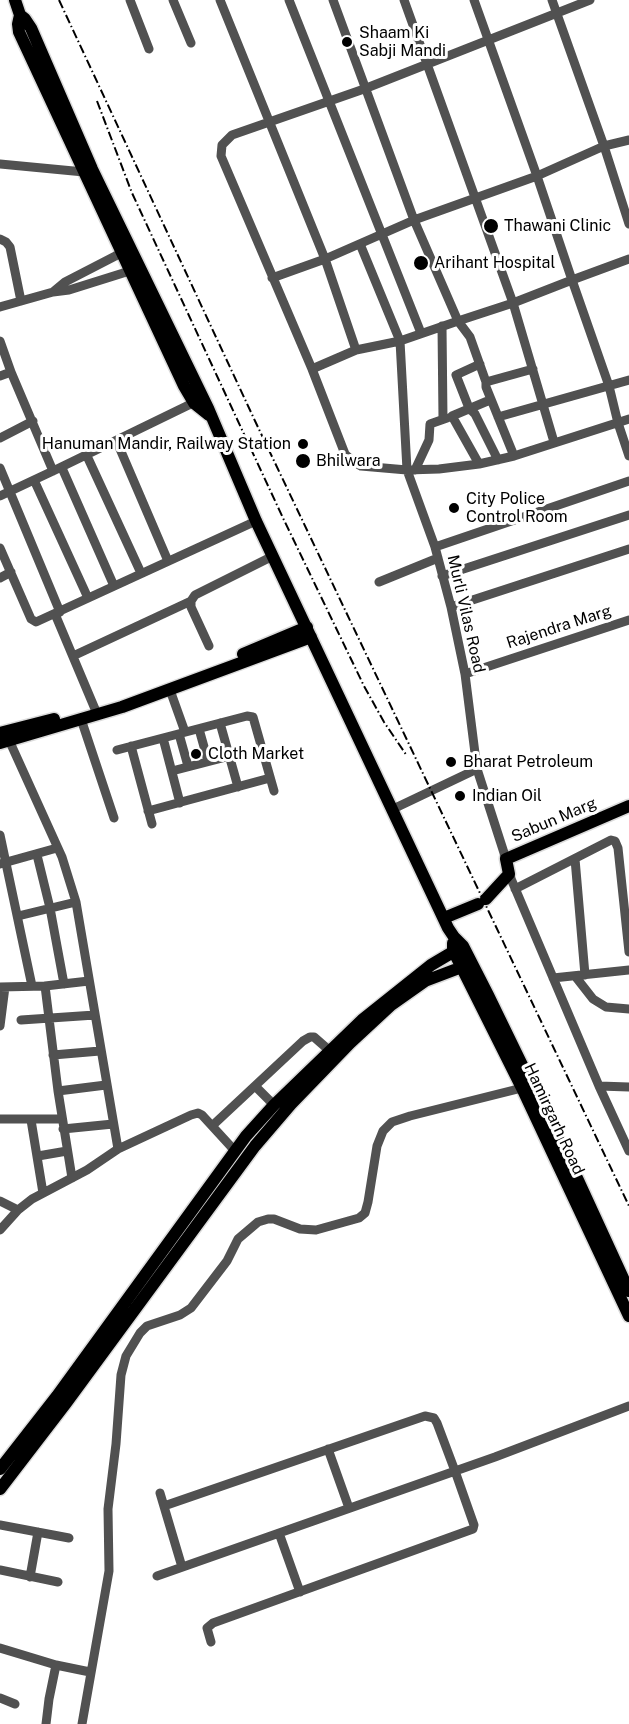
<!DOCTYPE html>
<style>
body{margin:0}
canvas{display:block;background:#fff}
</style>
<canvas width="629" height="1724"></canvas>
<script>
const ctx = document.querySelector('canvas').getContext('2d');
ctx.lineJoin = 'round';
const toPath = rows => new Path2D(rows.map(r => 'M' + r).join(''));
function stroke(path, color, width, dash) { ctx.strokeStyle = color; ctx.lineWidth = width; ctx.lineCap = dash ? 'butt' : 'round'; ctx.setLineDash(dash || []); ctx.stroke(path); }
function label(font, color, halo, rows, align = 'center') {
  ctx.font = font + ' "Public Sans",sans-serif'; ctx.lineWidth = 6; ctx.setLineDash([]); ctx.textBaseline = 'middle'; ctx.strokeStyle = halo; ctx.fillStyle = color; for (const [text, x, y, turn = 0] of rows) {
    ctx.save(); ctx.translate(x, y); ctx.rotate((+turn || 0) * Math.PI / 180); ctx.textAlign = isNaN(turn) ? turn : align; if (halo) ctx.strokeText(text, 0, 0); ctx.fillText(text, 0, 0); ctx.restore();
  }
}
const major = toPath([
 [15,0,20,15,25,19,31,28,92,169,208,408,256,521,448,928,454,937,463,946,488,995,578,1180,629,1291],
 [20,15,18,24,19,32,184,386,194,403,209,415],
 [243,654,307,627],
 [0,733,54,719],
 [0,743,122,707,311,637],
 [486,899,509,874,506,859,629,806],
 [444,918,478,904],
 [453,943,453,950,522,1088,629,1316],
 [0,1469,57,1396,246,1136,274,1105,362,1020,431,965,463,946],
 [0,1489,66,1403,255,1146,291,1104,350,1043,391,1005,425,981,462,967,471,962]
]);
stroke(major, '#dbdbdb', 15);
stroke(toPath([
 [130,0,149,49],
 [173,0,191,43],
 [220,0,325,259,356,350,400,341,458,321,470,337,486,382,533,369],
 [289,0,421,333],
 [333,0,414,220,458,321,513,303,404,0],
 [474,0,537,176,572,280,629,259],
 [552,0,604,146,629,224],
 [590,0,364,89,232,135,222,145,221,156,312,369,345,454,354,462,361,466,407,470,439,469,479,464,514,456,629,419],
 [0,164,84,172],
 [0,239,6,242,10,247,21,301],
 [360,244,400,341,407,470,435,547,451,607,465,674,477,769,506,859],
 [272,278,325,259,414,220,537,176,604,146,629,140],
 [53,292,65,282,127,250],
 [0,307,53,292,69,290,136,269],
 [442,326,443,419],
 [0,341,11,372,0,376],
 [480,364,456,375,469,408,475,414,498,460],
 [312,369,356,350],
 [11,372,53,471,199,400],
 [486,382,486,387,514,456],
 [498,417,629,380],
 [0,438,33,421],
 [117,442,168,561],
 [554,442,513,303,572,280,609,386,618,423,629,456],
 [87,456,141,573],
 [479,464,452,416,490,400],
 [0,468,60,612],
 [62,468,114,586],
 [415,470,429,440,430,424,447,418],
 [34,480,88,598],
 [0,496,53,471],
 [435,547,629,481],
 [0,548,31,619,36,622,256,521],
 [442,576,629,515],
 [0,578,11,572],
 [379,582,438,558],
 [451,607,629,549],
 [55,614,95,709],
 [209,646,191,607,191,601,195,595,273,556],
 [73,656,191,601],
 [465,674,629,620],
 [170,690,185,732],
 [81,719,114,818],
 [220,723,238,787],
 [199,729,208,761],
 [179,734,188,766],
 [163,738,180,803],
 [9,740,62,857,76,902,118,1149],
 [131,746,152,824],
 [117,750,247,716,253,717,274,791],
 [172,771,230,756],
 [393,809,477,769],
 [148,811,270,778],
 [0,835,32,986],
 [37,855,50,908,64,984],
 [575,859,585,975],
 [0,864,57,848],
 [509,874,599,1086,629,1151],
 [515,889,611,840,615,841,618,848,629,952],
 [18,916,76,902],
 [575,976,593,999,606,1007,629,1009],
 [553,978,629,970],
 [45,986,58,1091,72,1178],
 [0,987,45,986,89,981],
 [21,1020,95,1015],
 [0,1026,5,987],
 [53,1055,100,1051],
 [255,1086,274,1105],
 [599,1086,629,1087],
 [58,1091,106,1085],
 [0,1119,62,1119],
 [31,1120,43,1193],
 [212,1126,303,1041,310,1037,314,1037,330,1051],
 [63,1129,113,1124],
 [38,1156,67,1151],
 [0,1201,18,1210],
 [0,1230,18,1210,32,1199,87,1170,118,1149,191,1115,198,1113,202,1115,235,1151],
 [328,1449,349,1508],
 [160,1493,182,1567],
 [164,1506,425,1416,434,1418,437,1423,455,1471,474,1525,473,1529,213,1623,207,1628,211,1642],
 [0,1525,69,1538],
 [279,1533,300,1592],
 [0,1570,58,1582],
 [157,1576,495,1457,629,1406],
 [30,1577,38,1532],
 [0,1648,56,1665,90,1672],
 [0,1698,15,1704],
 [46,1724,49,1699,56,1665],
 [82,1724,109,1571,108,1509,116,1444,121,1375,126,1356,140,1333,147,1326,180,1315,191,1308,227,1261,238,1239,258,1222,268,1219,274,1219,300,1229,316,1230,359,1218,365,1213,368,1202,377,1146,383,1131,392,1122,410,1116,522,1088]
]), '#515151', 9);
stroke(major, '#000', 12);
stroke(toPath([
 [59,0,256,423,629,1206],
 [97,101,132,193,283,518,364,686,384,722,407,756]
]), '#000', 2, [9, 3, 1.5, 3]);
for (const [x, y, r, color] of [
 [347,42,6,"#000"],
 [491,226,8,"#000"],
 [421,263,8,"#000"],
 [303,444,6,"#000"],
 [303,461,8,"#000"],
 [454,508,6,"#000"],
 [196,754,6,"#000"],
 [451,762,6,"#000"],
 [460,796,6,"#000"]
]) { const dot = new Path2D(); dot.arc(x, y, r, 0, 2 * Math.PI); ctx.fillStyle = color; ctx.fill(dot); stroke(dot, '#fff', 2); }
label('16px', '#000', '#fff', [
 ["Shaam Ki",359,33],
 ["Sabji Mandi",359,51],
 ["Thawani Clinic",504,226],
 ["Arihant Hospital",434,263],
 ["Hanuman Mandir, Railway Station",291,444,"right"],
 ["Bhilwara",316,461],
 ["City Police",466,499],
 ["Control Room",466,517],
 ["Cloth Market",208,754],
 ["Bharat Petroleum",463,762],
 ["Indian Oil",472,796]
], 'left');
label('16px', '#000', '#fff', [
 ["Murli Vilas Road",466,614,77],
 ["Rajendra Marg",559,627,-18],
 ["Sabun Marg",554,820,-23],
 ["Hamirgarh Road",554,1119,65]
]);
</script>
